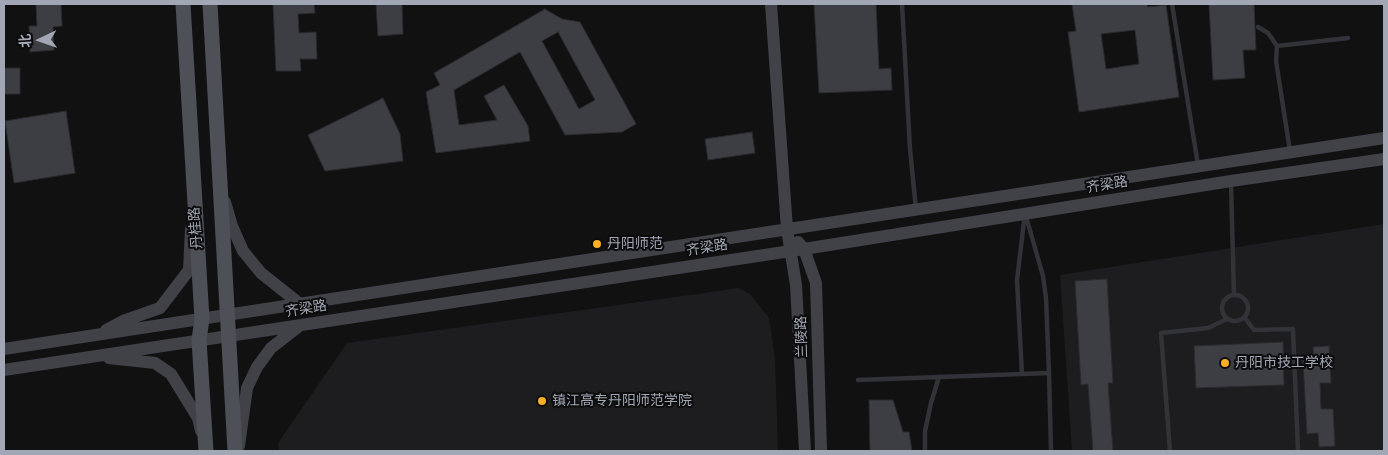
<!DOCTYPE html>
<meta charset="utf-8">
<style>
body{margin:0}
#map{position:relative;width:1388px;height:455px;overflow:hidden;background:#111112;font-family:"PT Sans Narrow","Noto Sans SC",sans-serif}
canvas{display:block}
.frame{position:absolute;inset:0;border:5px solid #a1a7b4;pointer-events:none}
.north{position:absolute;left:15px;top:15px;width:50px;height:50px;-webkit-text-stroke:4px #0c0c0d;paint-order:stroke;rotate:267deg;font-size:14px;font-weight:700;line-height:20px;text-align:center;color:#a1a7b4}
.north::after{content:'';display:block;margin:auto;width:18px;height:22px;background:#a1a7b4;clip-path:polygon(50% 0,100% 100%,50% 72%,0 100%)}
</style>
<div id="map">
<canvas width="1388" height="455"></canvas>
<div class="frame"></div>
<div class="north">北</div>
</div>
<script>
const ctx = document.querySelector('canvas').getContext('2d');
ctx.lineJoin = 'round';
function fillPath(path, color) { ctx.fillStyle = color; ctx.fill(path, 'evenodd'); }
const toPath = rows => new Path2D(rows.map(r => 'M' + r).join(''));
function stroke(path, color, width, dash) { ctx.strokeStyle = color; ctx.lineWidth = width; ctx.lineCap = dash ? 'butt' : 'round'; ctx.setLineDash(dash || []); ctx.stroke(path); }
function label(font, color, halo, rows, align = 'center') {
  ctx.font = font + ' "PT Sans Narrow","Noto Sans SC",sans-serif'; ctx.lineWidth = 4; ctx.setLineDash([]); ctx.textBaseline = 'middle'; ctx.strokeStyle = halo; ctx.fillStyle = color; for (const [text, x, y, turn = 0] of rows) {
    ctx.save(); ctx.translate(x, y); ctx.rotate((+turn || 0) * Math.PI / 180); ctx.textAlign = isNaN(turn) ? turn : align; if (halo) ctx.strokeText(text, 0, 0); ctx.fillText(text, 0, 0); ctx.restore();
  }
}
fillPath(toPath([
 [1384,224,1384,451,1072,451,1060,275],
 [739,288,750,294,769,318,775,358,778,451,279,451,278,443,347,343]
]), '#1d1d1f');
const building = toPath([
 [36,4,61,4,62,26,53,27,54,50,30,52,29,26,37,26,36,4],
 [273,4,314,4,315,13,298,14,299,33,316,32,317,59,300,59,301,71,276,71,273,4],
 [376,4,402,4,403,34,378,36,376,4],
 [814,4,876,4,879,69,891,68,892,90,819,93,814,4],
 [1072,4,1147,4,1148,7,1166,5,1179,97,1079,112,1068,32,1076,31,1072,4],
 [1135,30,1139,64,1106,69,1101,34,1135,30],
 [1209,4,1254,4,1256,50,1243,50,1245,78,1213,80,1209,4],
 [545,9,562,19,580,22,636,124,622,132,565,135,520,52,454,90,459,125,497,120,484,96,504,85,528,126,530,141,436,153,426,92,440,85,434,73,545,9],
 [558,32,595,100,579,109,542,41,558,32],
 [4,68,20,68,20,94,4,94,4,68],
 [383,98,400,134,403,161,325,171,308,135,383,98],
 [66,111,75,173,14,183,5,121,66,111],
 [752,132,755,153,708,160,705,139,752,132],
 [1107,279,1113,383,1108,383,1113,451,1093,451,1088,384,1081,385,1075,281,1107,279],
 [1283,342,1284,385,1196,388,1194,346,1283,342],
 [1329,346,1331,383,1320,383,1321,409,1333,409,1335,446,1319,447,1318,433,1307,434,1303,360,1314,360,1313,347,1329,346],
 [869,400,893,400,903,432,909,432,912,451,870,451,869,400]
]);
fillPath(building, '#3d3e43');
stroke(building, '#2b2b2f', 1);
stroke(toPath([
 [902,4,910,149,916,209],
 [1172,4,1198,165],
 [1258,27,1268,33,1277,46,1276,61,1290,151],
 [1277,46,1348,38],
 [1231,184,1234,295],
 '1222 308a13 13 0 1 1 26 0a13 13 0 1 1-26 0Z',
 [1245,318,1254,330,1293,329,1298,451],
 [1022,374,1017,280,1025,213,1043,276,1046,298,1049,373],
 [858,380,1049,373,1051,451],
 [925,451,925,431,931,403,939,377],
 [1170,451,1161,333,1208,328,1227,319]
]), '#323338', 4.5);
stroke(toPath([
 [771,4,787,229,796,285,805,451],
 [225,202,232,226,243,251,261,273,300,304],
 [798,242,804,249,816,283,821,451],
 [106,330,123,321,160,308,189,270,191,229],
 [4,349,1384,138],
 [109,358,155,363,171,374,198,418,201,431],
 [4,370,804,249,1231,181,1384,159],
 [239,446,247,388,257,367,271,348,298,327]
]), '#404248', 12);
stroke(toPath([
 [183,4,202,319,199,340,206,451],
 [210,4,235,451]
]), '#4e5057', 15);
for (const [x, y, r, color] of [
 [597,244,5,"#f9b023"],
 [1225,363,5,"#f9b023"],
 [542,401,5,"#f9b023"]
]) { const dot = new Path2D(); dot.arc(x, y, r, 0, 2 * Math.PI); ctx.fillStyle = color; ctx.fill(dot); stroke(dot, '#0c0c0d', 2); }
label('14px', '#a1a7b4', '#0c0c0d', [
 ["齐梁路",1107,185,-9],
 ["丹桂路",196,228,-94],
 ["齐梁路",707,248,-9],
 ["齐梁路",306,309,-9],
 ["兰陵路",802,337,-92]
]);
label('14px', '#a1a7b4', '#0c0c0d', [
 ["丹阳师范",607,244],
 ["丹阳市技工学校",1235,363],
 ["镇江高专丹阳师范学院",552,401]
], 'left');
</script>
